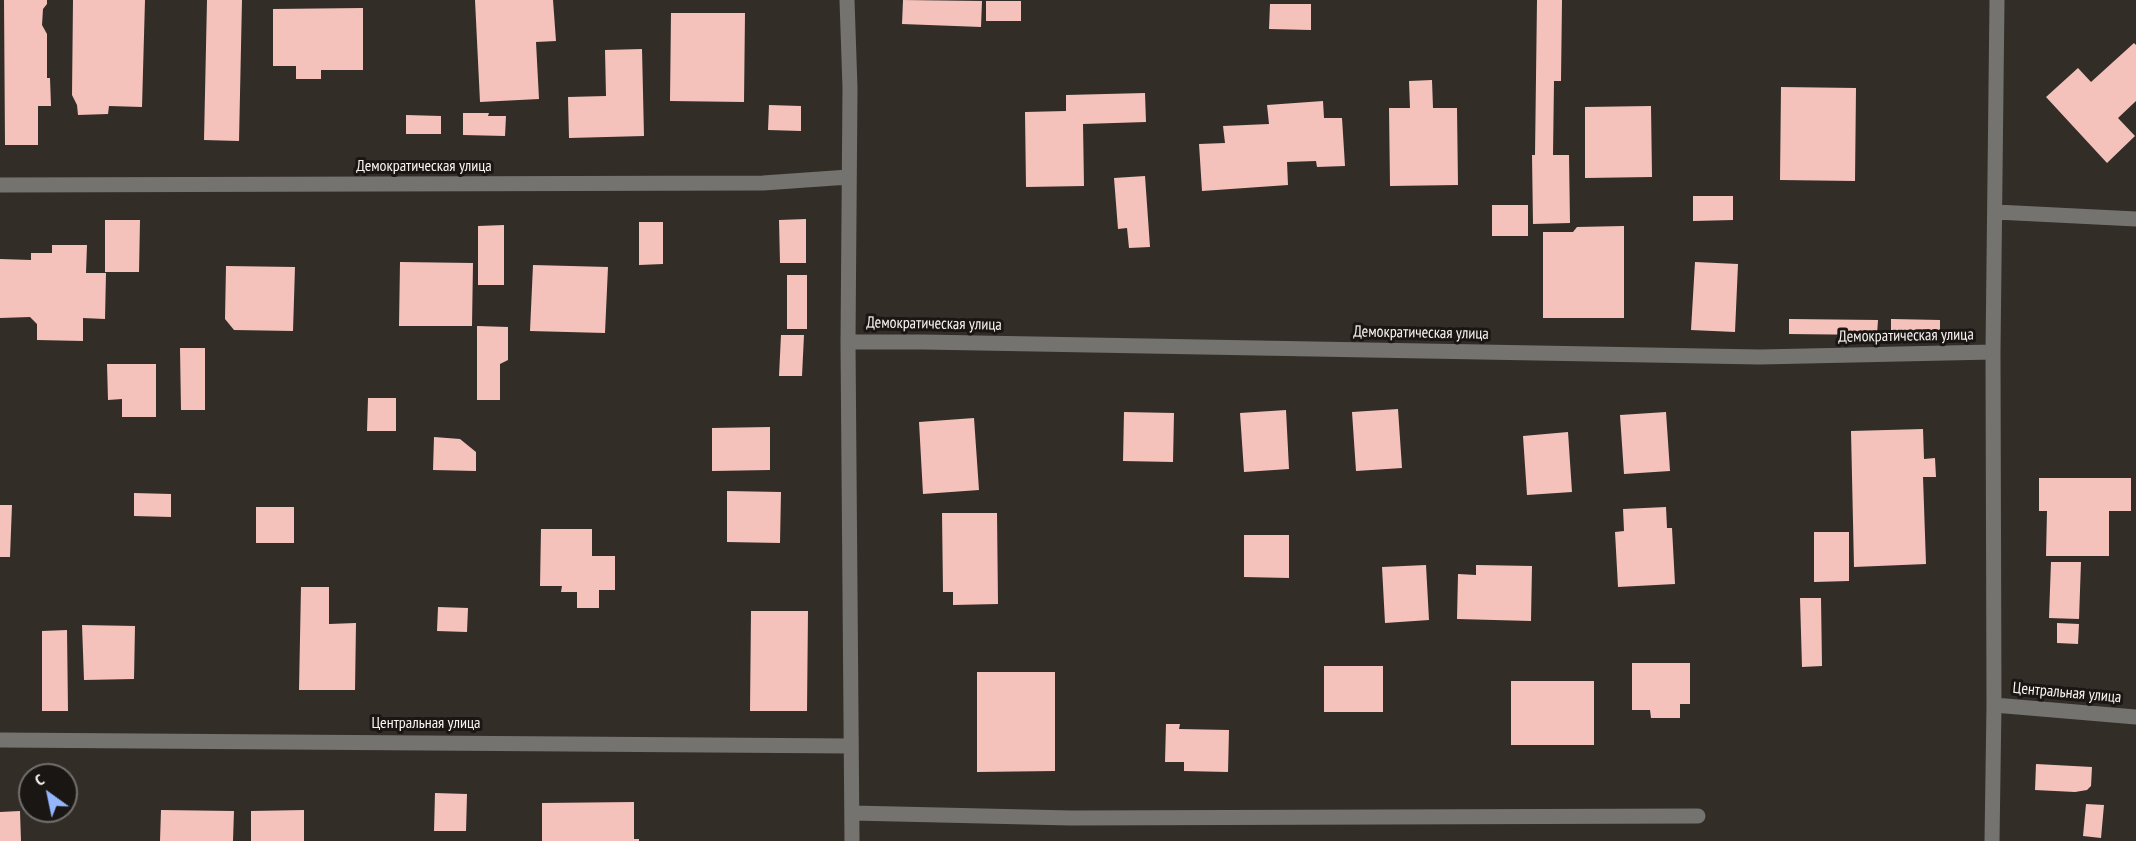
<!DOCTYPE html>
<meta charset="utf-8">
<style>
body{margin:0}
#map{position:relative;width:2136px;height:841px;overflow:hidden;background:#332d28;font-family:"PT Sans Narrow",sans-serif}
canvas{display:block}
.north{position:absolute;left:18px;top:763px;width:60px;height:60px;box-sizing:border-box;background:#191613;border:2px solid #736f6c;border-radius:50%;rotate:327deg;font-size:16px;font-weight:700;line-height:24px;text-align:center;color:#f9f4f1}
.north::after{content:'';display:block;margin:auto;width:21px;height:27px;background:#95b6fd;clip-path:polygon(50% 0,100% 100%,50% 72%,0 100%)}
</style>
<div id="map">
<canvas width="2136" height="841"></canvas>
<div class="north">С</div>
</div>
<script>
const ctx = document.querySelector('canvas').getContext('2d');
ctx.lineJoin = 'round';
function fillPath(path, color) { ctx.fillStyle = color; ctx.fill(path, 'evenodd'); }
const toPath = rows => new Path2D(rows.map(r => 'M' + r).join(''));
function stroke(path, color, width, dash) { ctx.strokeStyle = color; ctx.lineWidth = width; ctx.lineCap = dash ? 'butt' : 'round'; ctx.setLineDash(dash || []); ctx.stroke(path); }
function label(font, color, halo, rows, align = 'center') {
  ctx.font = font + ' "PT Sans Narrow",sans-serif'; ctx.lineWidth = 6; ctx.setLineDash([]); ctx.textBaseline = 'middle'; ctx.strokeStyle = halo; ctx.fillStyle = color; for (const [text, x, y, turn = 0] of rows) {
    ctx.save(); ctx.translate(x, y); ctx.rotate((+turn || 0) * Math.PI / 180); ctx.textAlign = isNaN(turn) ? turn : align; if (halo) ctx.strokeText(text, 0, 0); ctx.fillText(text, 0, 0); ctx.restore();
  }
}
fillPath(toPath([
 [4,0,47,0,47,4,43,9,42,25,47,34,47,78,50,78,51,106,38,106,38,145,5,145],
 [73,0,145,0,142,107,109,106,108,114,78,115,77,105,72,95],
 [207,0,242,0,239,141,204,140],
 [475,0,553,0,556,41,536,42,539,99,480,102],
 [903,0,982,1,981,27,902,24],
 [1537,0,1562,0,1561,81,1554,81,1553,155,1569,155,1570,223,1533,224,1532,155,1535,155],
 [986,1,1021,1,1021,21,986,21],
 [1270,4,1311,4,1311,30,1269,29],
 [363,8,363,70,321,70,321,79,296,79,296,66,273,66,273,9],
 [671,13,745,13,744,102,670,101],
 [2134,43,2136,45,2136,101,2118,118,2135,136,2107,163,2046,97,2078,68,2091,82],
 [642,49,644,136,569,138,568,97,606,96,605,50],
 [1432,80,1433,108,1457,108,1458,185,1390,186,1389,108,1410,108,1409,81],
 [1781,87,1856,88,1855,181,1780,180],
 [1145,93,1146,122,1083,124,1084,186,1026,187,1025,112,1066,111,1066,95],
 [1323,101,1324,118,1342,118,1345,166,1317,167,1316,161,1287,162,1288,185,1202,191,1199,144,1225,143,1223,126,1269,124,1267,105],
 [769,105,801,106,801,131,768,130],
 [1651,106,1652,177,1585,178,1585,107],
 [463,113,489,113,488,116,506,116,505,136,463,135],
 [406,115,441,116,441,134,406,134],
 [1145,176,1150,247,1129,248,1127,228,1118,229,1114,178],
 [1693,196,1733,196,1733,220,1693,221],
 [1492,205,1528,205,1528,236,1492,236],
 [806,219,806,263,780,263,779,220],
 [105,220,140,220,139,272,105,272],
 [639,222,663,222,663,264,639,265],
 [504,225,504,285,478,285,478,226],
 [1624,226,1624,318,1543,318,1543,232,1573,232,1577,227],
 [52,245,87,245,86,273,106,273,105,319,83,318,83,341,37,340,37,324,30,317,0,318,0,259,31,260,31,253,52,253],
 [400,262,473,263,472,326,399,326],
 [1695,262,1738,264,1735,332,1691,330],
 [533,265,608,267,605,333,530,331],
 [226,266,295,267,293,331,234,330,225,319],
 [787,275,807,275,807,329,787,329],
 [1789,319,1878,320,1877,335,1789,334],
 [1891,319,1940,320,1940,335,1891,334],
 [477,326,508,327,508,360,500,364,500,400,477,400],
 [781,335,804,335,802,376,779,376],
 [180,348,205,348,205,410,181,410],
 [107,364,156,364,156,417,122,417,122,399,108,400],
 [368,398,396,398,396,431,367,431],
 [1398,409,1402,468,1356,471,1352,412],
 [1286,410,1289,469,1244,472,1240,413],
 [1124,412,1174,413,1173,462,1123,461],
 [1666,412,1670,471,1624,474,1620,415],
 [974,418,979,490,923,494,919,422],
 [770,427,770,470,712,471,712,428],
 [1923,429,1924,459,1935,458,1936,477,1923,477,1926,564,1854,567,1851,431],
 [1568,432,1572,492,1527,495,1523,436],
 [434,437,460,439,476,452,476,471,433,470],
 [2039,478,2131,478,2131,511,2109,511,2109,556,2046,556,2047,511,2039,511],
 [727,491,781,492,780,543,727,542],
 [134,493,171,494,171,517,134,516],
 [0,505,12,505,10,557,0,557],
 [256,507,294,507,294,543,256,543],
 [1666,507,1667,528,1672,528,1675,584,1618,587,1615,532,1624,531,1623,509],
 [942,513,997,513,998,604,953,605,953,592,943,592],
 [541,529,592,529,592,556,615,556,615,590,599,590,599,608,577,608,577,592,561,592,562,586,540,586],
 [1814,532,1849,532,1849,581,1814,582],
 [1244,535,1289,535,1289,578,1244,577],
 [2051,562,2081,562,2079,619,2049,618],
 [1426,565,1429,620,1385,623,1382,567],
 [1476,565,1532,566,1531,621,1457,619,1458,574,1476,575],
 [301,587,329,587,329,624,356,623,355,690,299,690],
 [1800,598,1821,598,1822,666,1802,667],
 [438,607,468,608,467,632,437,631],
 [751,611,808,611,807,711,750,711],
 [2057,623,2079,624,2078,644,2057,643],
 [82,625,135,626,134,679,84,680],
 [67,630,68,711,42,711,42,631],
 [1632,663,1690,663,1690,704,1680,704,1680,718,1651,718,1650,710,1632,710],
 [1324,666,1383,666,1383,712,1324,712],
 [977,672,1055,672,1055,771,977,772],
 [1511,681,1594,681,1594,745,1511,745],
 [1166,724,1180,724,1179,729,1229,730,1228,772,1184,771,1184,762,1165,762],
 [2036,764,2092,767,2091,786,2087,790,2075,792,2035,790],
 [435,793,467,794,466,831,434,831],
 [634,802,634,839,639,839,639,841,542,841,542,803],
 [2086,804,2104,805,2101,838,2083,836],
 [161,810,234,811,233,841,160,841],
 [304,810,304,841,251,841,251,811],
 [20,811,21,841,0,841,0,812]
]), '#f4c2bb');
stroke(toPath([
 [847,0,850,88,848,342,852,841],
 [0,185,763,183,849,177],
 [1996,212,2136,219],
 [848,342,923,342,1760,357,1993,352],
 [1994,705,2136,717],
 [0,740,851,746],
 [852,813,1071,818,1698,816],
 [1992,841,1994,705,1993,352,1997,0]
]), '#75736f', 15);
label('16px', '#f9f4f1', '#191613', [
 ["Демократическая улица",424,166],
 ["Демократическая улица",934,324,1],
 ["Демократическая улица",1421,333,1],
 ["Демократическая улица",1906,336,-1],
 ["Центральная улица",2067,693,5],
 ["Центральная улица",426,723]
]);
</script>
